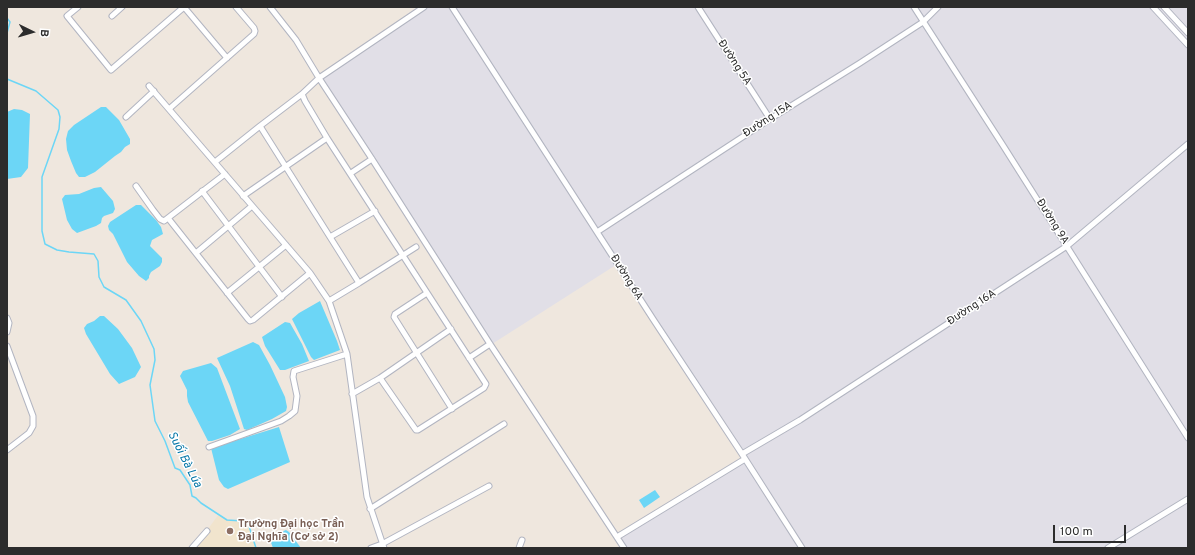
<!DOCTYPE html>
<meta charset="utf-8">
<style>
body{margin:0}
#map{position:relative;width:1195px;height:555px;overflow:hidden;background:#efe7de;font-family:Overpass,sans-serif}
canvas{display:block}
.frame{position:absolute;inset:0;border:8px solid #2c2c2c;pointer-events:none}
.north{position:absolute;left:12px;top:12px;width:40px;height:40px;-webkit-text-stroke:3px #fff;paint-order:stroke;rotate:95deg;font-size:11px;font-weight:700;line-height:16px;text-align:center;color:#2c2c2c}
.north::after{content:'';display:block;margin:auto;width:14px;height:18px;background:#2c2c2c;clip-path:polygon(50% 0,100% 100%,50% 72%,0 100%)}
.scale{position:absolute;left:1053px;top:525px;width:73px;height:18px;box-sizing:border-box;border:2px solid #2c2c2c;border-top:0;padding-left:5px;font-size:12px;line-height:14px;white-space:nowrap;color:#2c2c2c;-webkit-text-stroke:3px #fff;paint-order:stroke}
</style>
<div id="map">
<canvas width="1195" height="555"></canvas>
<div class="frame"></div>
<div class="north">B</div>
<div class="scale">100 m</div>
</div>
<script>
const ctx = document.querySelector('canvas').getContext('2d');
ctx.lineJoin = 'round';
function fillPath(path, color) { ctx.fillStyle = color; ctx.fill(path, 'evenodd'); }
const toPath = rows => new Path2D(rows.map(r => 'M' + r).join(''));
function stroke(path, color, width, dash) { ctx.strokeStyle = color; ctx.lineWidth = width; ctx.lineCap = dash ? 'butt' : 'round'; ctx.setLineDash(dash || []); ctx.stroke(path); }
function label(font, color, halo, rows, align = 'center') {
  ctx.font = font + ' Overpass,sans-serif'; ctx.lineWidth = 3; ctx.setLineDash([]); ctx.textBaseline = 'middle'; ctx.strokeStyle = halo; ctx.fillStyle = color; for (const [text, x, y, turn = 0] of rows) {
    ctx.save(); ctx.translate(x, y); ctx.rotate((+turn || 0) * Math.PI / 180); ctx.textAlign = isNaN(turn) ? turn : align; if (halo) ctx.strokeText(text, 0, 0); ctx.fillText(text, 0, 0); ctx.restore();
  }
}
fillPath(toPath([
 [427,7,1188,7,1188,548,626,548,619,538,747,459,619,263,492,344,321,78]
]), '#e1dfe7');
fillPath(toPath([
 [219,514,227,520,243,521,248,523,256,548,194,548]
]), '#f1e4cd');
fillPath(toPath([
 [101,107,106,107,119,120,130,139,130,144,125,147,121,152,115,156,95,172,85,177,79,177,76,173,71,161,67,150,66,139,68,131,74,125],
 [14,109,22,110,30,114,28,168,21,177,7,179,7,112],
 [101,187,113,201,115,209,113,213,104,216,102,218,101,223,96,226,77,233,72,229,67,220,62,199,65,195,79,194,94,188],
 [136,205,141,205,156,220,161,227,163,234,152,240,150,246,162,258,162,262,160,266,151,272,149,276,149,278,146,281,139,276,127,262,113,234,109,230,108,226,110,222],
 [320,301,337,341,340,350,314,360,311,357,292,319,299,313],
 [100,316,104,316,118,329,132,348,141,367,135,377,119,384,110,374,86,334,84,328,87,324,94,321],
 [285,322,290,323,302,344,309,361,285,370,280,370,265,346,262,337],
 [253,342,259,345,270,365,285,397,287,407,286,411,272,419,247,430,244,429,230,386,217,358],
 [211,363,217,368,240,429,230,435,212,441,208,441,188,402,187,396,187,390,180,376,183,371],
 [279,427,290,462,228,489,224,487,219,480,211,448],
 [655,490,660,497,644,508,639,500],
 [286,530,289,532,301,548,273,548,269,537]
]), '#6cd6f6');
stroke(toPath([
 [7,18,10,22,7,33],
 [7,79,36,91,58,110,60,117,59,129,42,177,42,231,45,244,57,250,69,252,94,254,98,261,99,277,104,287,126,300,141,321,154,349,155,360,150,385,155,421,165,441,175,468,180,470,190,485,192,496,196,498,201,503,227,520,243,521,248,523,256,548]
]), '#6cd6f6', 1.5);
const minor = toPath([
 [78,7,67,16,111,70,184,7],
 [184,7,227,58],
 [270,7,296,40,319,78,372,159,490,344,624,548],
 [452,7,653,319,742,454,802,548],
 [698,7,770,119],
 [914,7,1004,147,1188,438],
 [1153,7,1188,45],
 [1164,7,1188,33],
 [112,16,122,7],
 [149,86,310,273,329,301,347,354,367,497,384,548],
 [169,109,254,34,255,31,254,28,236,7],
 [126,117,154,91],
 [260,126,302,94],
 [215,162,260,126,359,283],
 [351,173,372,159],
 [136,186,153,210,160,219,164,221,225,174],
 [202,191,282,297],
 [243,196,327,138],
 [168,218,248,319,250,321,253,320,310,273],
 [597,232,770,119,860,63,923,22,938,7],
 [330,237,375,211],
 [196,253,252,206],
 [227,293,286,245],
 [427,293,395,314,394,317,452,409],
 [329,301,359,283,416,247],
 [7,318,9,323,7,332],
 [7,346,33,416,33,426,29,433,7,450],
 [469,358,490,344],
 [380,378,416,430,418,430,484,388,486,384,327,138,305,101,302,94,319,78,424,7],
 [352,394,380,378,451,329],
 [209,447,281,421,289,416,295,411,297,396,293,377,294,371,347,354],
 [742,454,800,420,1067,246,1188,144],
 [370,509,504,424],
 [617,537,745,459],
 [192,548,207,531],
 [371,548,382,544,489,486],
 [519,548,522,540],
 [1108,548,1188,499]
]);
stroke(minor, '#b2b5c1', 7);
stroke(minor, '#fff', 5);
for (const [x, y, r, color] of [
 [230,531,4,"#8d6e63"]
]) { const dot = new Path2D(); dot.arc(x, y, r, 0, 2 * Math.PI); ctx.fillStyle = color; ctx.fill(dot); stroke(dot, '#fff', 1.5); }
label('11px', '#2c2c2c', '#fff', [
 ["Đường 5A",734,63,57],
 ["Đường 15A",768,120,-33],
 ["Đường 9A",1052,222,58],
 ["Đường 6A",626,278,58],
 ["Đường 16A",972,308,-33]
]);
label('bold 11px', '#785e54', '#fff', [
 ["Trường Đại học Trần",238,525],
 ["Đại Nghĩa (Cơ sở 2)",238,538]
], 'left');
label('italic 12px', '#0576a7', '#fff', [
 ["Suối Bà Lúa",184,460,63]
]);
</script>
